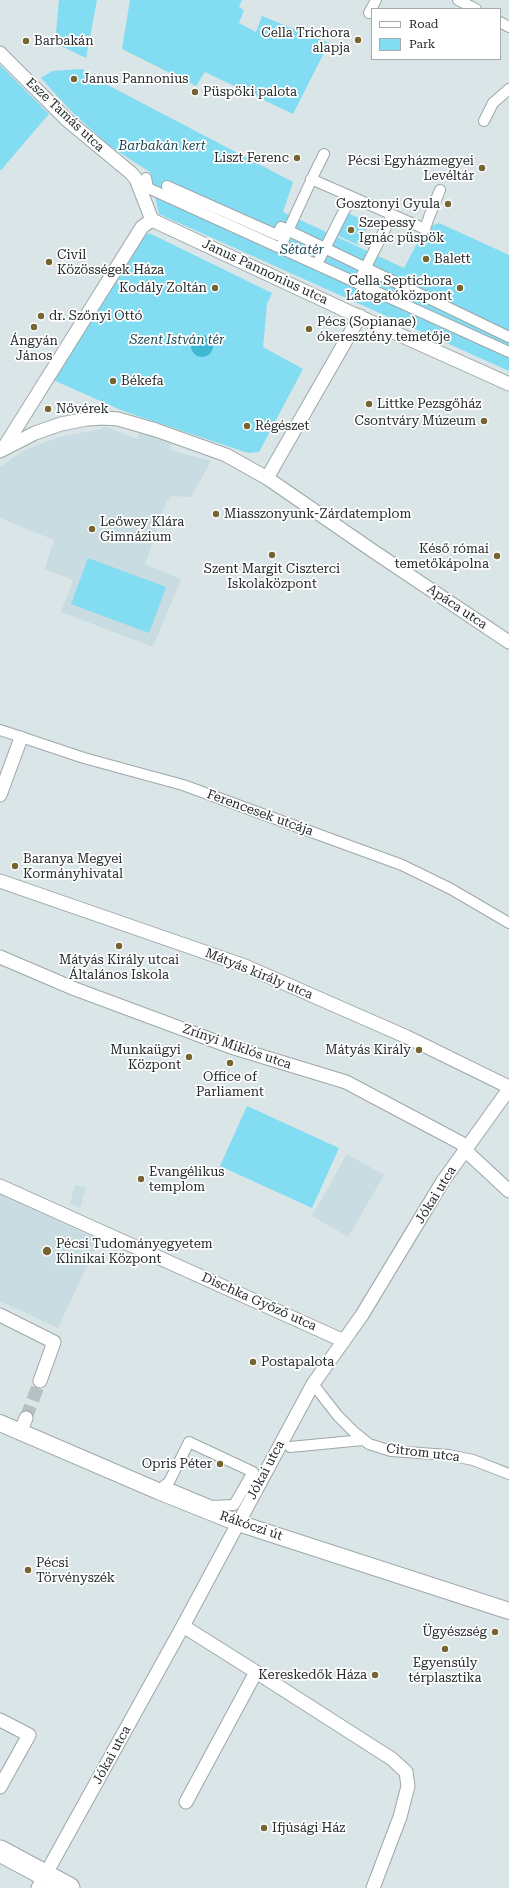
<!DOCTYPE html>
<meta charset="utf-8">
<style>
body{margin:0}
#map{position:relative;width:509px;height:1888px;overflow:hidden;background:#dae5e7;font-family:"Roboto Serif",serif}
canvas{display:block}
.legend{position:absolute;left:371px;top:8px;width:130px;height:52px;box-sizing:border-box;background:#fff;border:1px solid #a9aaab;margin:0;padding:5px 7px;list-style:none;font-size:12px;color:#272b2c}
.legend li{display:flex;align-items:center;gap:8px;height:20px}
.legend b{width:20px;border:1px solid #a9aaab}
</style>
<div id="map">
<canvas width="509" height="1888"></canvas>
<ul class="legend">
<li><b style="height:5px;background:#fff"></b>Road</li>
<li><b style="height:11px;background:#82dcf2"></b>Park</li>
</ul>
</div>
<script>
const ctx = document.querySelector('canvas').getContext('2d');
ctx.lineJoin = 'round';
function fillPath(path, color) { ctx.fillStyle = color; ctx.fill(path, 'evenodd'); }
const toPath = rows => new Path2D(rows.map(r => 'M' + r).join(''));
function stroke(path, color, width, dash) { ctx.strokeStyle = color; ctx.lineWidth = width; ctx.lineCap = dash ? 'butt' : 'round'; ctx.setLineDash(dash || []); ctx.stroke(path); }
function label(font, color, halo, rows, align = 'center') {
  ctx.font = font + ' "Roboto Serif",serif'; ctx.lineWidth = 3.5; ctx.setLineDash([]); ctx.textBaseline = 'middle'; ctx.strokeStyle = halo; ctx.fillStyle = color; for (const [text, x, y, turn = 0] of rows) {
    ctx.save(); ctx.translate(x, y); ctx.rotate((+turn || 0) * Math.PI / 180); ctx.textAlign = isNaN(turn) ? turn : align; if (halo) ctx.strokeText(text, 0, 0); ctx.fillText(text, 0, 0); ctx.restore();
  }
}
fillPath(toPath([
 [104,426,137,439,140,431,172,444,170,450,211,461,191,497,172,496,166,503,145,564,181,579,153,647,61,612,73,580,45,569,54,540,0,518,0,467,26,449,63,436,102,429],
 [347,1154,384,1175,348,1237,312,1216],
 [75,1185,86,1187,80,1208,70,1204],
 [0,1194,99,1240,58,1328,0,1301]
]), '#c8dce1');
fillPath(toPath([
 [59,0,97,0,86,58,55,43],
 [130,0,242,0,239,7,244,10,239,23,256,32,262,16,329,43,293,114,205,72,196,86,122,49],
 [0,65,49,114,1,170,0,170],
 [82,69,102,82,293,182,283,212,404,268,425,229,439,223,509,255,509,371,159,214,150,172,108,145,70,110,41,78,52,71],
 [346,212,369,223,359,245,336,235],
 [149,233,272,293,267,304,263,347,303,369,259,452,248,453,123,411,53,380,139,238],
 [88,558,166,587,149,633,71,604],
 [247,1106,339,1148,312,1208,220,1166]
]), '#82dcf2');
fillPath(toPath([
 '191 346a11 11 0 1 1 22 0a11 11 0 1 1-22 0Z'
]), '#40b8d2');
stroke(toPath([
 [26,1418,40,1381]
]), '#b6c0c2', 13, [13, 6]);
const pedestrian = toPath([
 [458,0,476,9],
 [369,13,376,0],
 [500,22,509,27],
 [484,121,493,103,509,89],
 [317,168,324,154],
 [146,178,148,188],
 [311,179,425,229,428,220],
 [167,186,277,235,281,227,509,337],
 [141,191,148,188,509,352],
 [429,217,440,190],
 [280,248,316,170],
 [317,264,351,197],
 [358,283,392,215],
 [0,730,84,758,183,785,402,865,451,889,509,923],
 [313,1384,338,1416,354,1432,369,1444,391,1451,449,1455,473,1460,509,1474],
 [189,1442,253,1472,234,1505,212,1506,164,1486,169,1482,189,1442],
 [290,1447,363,1440]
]);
const minor = toPath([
 [0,53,67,120,131,173,136,179,152,220],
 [152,220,349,312,509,384],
 [3,449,142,227,152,220],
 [0,451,35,433,61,424,87,419,104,418,118,419,156,430,226,455,267,478,373,551,509,642],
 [267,478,360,316],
 [0,795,21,738],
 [0,881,245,966,407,1037,509,1087],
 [0,957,75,989,231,1047,346,1082,461,1143,467,1152,509,1191],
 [0,1186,344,1341],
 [0,1315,54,1342,40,1381],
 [20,1433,26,1418],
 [183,1626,256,1672,186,1802],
 [256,1672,392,1759,406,1772,408,1786,400,1817,373,1888],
 [0,1720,29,1735,0,1787],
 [38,1888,183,1626,313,1384,362,1315,443,1181,509,1089]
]);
const tertiary = toPath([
 [0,1423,158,1491,238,1523,509,1611]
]);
const primary = toPath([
 [0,1851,69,1888]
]);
stroke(pedestrian, '#9da7a9', 12);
stroke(minor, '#9da7a9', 15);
stroke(tertiary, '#9da7a9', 18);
stroke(primary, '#9da7a9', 23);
stroke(pedestrian, '#fff', 10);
stroke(minor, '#fff', 13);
stroke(tertiary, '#fff', 16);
stroke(primary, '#fff', 21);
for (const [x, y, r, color] of [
 [358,40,4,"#766533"],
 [26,41,4,"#766533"],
 [74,79,4,"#766533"],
 [195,92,4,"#766533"],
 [297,158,4,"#766533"],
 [482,168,4,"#766533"],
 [448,204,4,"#766533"],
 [351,230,4,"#766533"],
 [426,259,4,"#766533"],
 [49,262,4,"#766533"],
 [215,288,4,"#766533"],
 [460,288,4,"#766533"],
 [41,316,4,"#766533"],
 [34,327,4,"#766533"],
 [309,329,4,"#766533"],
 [113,381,4,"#766533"],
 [369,404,4,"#766533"],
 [48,409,4,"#766533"],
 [484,421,4,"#766533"],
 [247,426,4,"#766533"],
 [216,514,4,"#766533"],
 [92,529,4,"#766533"],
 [272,555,4,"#766533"],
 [497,556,4,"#766533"],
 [15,866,4,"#766533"],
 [119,946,4,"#766533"],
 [419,1050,4,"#766533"],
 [189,1057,4,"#766533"],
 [230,1063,4,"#766533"],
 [141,1179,4,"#766533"],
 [47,1251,5,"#766533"],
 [253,1362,4,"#766533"],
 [220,1464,4,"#766533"],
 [28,1570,4,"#766533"],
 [495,1632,4,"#766533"],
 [445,1649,4,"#766533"],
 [375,1675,4,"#766533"],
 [264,1828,4,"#766533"]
]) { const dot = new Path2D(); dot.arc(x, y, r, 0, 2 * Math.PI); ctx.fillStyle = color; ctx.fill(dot); stroke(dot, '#fff', 1.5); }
label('13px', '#272b2c', '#fff', [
 ["Cella Trichora",350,33,"right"],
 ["alapja",350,48,"right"],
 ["Barbakán",34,41],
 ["Janus Pannonius",82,79],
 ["Püspöki palota",203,92],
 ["Liszt Ferenc",289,158,"right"],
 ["Pécsi Egyházmegyei",474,161,"right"],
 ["Levéltár",474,176,"right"],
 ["Gosztonyi Gyula",440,204,"right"],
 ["Szepessy",359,223],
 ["Ignác püspök",359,238],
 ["Civil",57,255],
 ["Közösségek Háza",57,270],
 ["Balett",434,259],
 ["Cella Septichora",452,281,"right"],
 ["Látogatóközpont",452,296,"right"],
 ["Kodály Zoltán",207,288,"right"],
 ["dr. Szőnyi Ottó",49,316],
 ["Pécs (Sopianae)",317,322],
 ["ókeresztény temetője",317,337],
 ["Ángyán",34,341,"center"],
 ["János",34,356,"center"],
 ["Békefa",121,381],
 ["Littke Pezsgőház",377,404],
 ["Nővérek",56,409],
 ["Csontváry Múzeum",476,421,"right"],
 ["Régészet",255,426],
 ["Miasszonyunk-Zárdatemplom",224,514],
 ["Leőwey Klára",100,522],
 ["Gimnázium",100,537],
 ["Késő római",489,549,"right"],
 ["temetőkápolna",489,564,"right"],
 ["Szent Margit Ciszterci",272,569,"center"],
 ["Iskolaközpont",272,584,"center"],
 ["Baranya Megyei",23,859],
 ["Kormányhivatal",23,874],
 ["Mátyás Király utcai",119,960,"center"],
 ["Általános Iskola",119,975,"center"],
 ["Munkaügyi",181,1050,"right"],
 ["Központ",181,1065,"right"],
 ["Mátyás Király",411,1050,"right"],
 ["Office of",230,1077,"center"],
 ["Parliament",230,1092,"center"],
 ["Evangélikus",149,1172],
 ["templom",149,1187],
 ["Pécsi Tudományegyetem",56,1244],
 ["Klinikai Központ",56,1259],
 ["Postapalota",261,1362],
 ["Opris Péter",212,1464,"right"],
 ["Pécsi",36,1563],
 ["Törvényszék",36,1578],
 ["Ügyészség",487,1632,"right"],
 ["Egyensúly",445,1663,"center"],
 ["térplasztika",445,1678,"center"],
 ["Kereskedők Háza",367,1675,"right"],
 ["Ifjúsági Ház",272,1828]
], 'left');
label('13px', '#272b2c', '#fff', [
 ["Esze Tamás utca",65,115,43],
 ["Janus Pannonius utca",265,272,25],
 ["Apáca utca",457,607,34],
 ["Ferencesek utcája",260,813,20],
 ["Mátyás király utca",259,974,22],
 ["Zrínyi Miklós utca",237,1047,19],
 ["Jókai utca",436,1195,-58],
 ["Dischka Győző utca",259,1302,24],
 ["Citrom utca",423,1453,7],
 ["Jókai utca",266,1470,-62],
 ["Rákóczi út",251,1526,19],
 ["Jókai utca",112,1755,-61]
]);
label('italic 13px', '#174a55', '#fff', [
 ["Barbakán kert",162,146],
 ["Sétatér",302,250],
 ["Szent István tér",177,340]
]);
</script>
